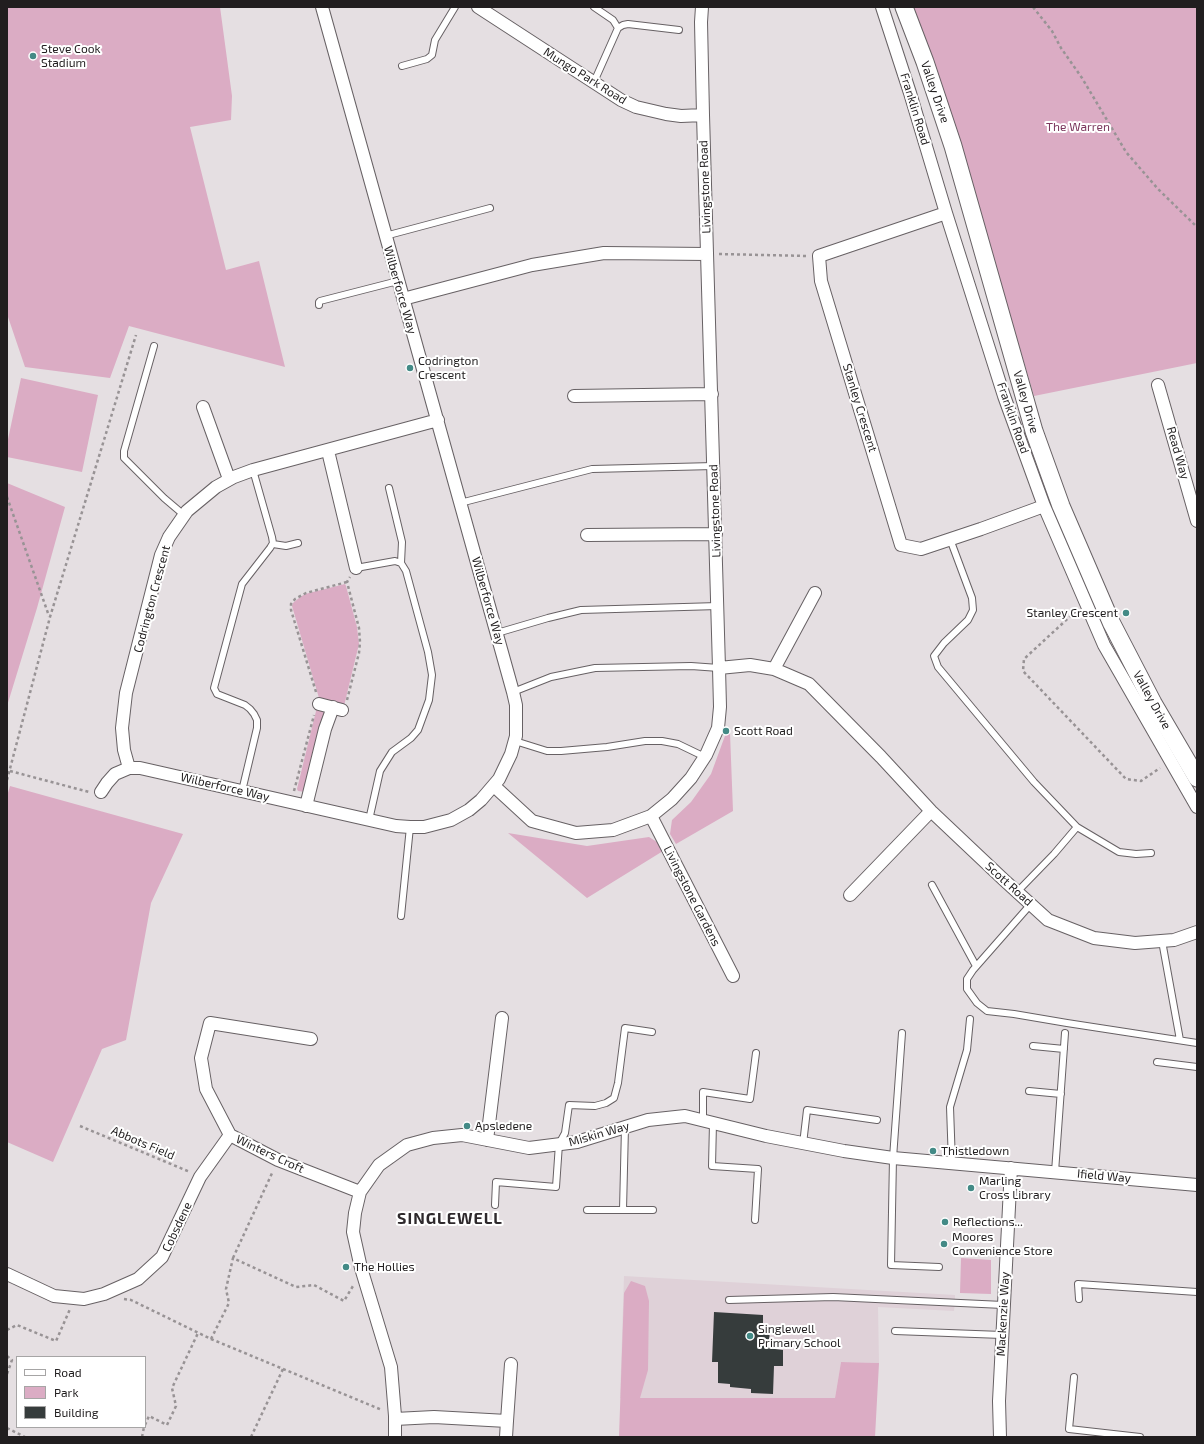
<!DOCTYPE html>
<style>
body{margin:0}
#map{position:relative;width:1204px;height:1444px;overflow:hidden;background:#e5dfe2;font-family:"Exo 2",sans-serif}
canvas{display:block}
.frame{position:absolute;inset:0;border:8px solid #211e1f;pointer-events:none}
.legend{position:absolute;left:16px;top:1356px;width:130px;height:72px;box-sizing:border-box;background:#fff;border:1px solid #a6a5a5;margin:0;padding:5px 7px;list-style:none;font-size:12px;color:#211e1f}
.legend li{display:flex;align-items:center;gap:8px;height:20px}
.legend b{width:20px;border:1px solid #a6a5a5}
</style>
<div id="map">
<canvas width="1204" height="1444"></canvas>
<div class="frame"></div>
<ul class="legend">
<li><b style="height:5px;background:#fff"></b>Road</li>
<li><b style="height:11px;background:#dbacc4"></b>Park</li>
<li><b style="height:11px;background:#363c3c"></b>Building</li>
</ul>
</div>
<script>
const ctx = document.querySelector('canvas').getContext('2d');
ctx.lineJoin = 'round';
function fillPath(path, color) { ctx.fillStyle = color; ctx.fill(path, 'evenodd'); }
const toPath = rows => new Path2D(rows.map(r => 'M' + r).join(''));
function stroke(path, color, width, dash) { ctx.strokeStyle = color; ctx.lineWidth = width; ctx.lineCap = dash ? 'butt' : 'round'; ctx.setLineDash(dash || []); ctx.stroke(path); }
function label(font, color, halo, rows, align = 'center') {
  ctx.font = font + ' "Exo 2",sans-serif'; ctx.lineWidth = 4; ctx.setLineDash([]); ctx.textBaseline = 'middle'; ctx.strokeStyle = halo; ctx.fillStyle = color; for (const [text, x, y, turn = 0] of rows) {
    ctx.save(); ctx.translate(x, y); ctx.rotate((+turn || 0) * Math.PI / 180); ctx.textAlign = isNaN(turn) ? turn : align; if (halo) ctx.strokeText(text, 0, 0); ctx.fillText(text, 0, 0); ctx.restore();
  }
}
fillPath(toPath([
 [624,1276,955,1295,955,1303,954,1311,878,1307,879,1363,841,1362,835,1398,620,1398]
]), '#dfd1d8');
fillPath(toPath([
 [7,7,220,7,232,96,231,120,190,127,226,270,259,261,285,367,129,326,110,378,25,367,7,314],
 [913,7,1197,7,1197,363,1034,396,939,76],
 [21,378,98,395,82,472,7,457,7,444],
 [7,483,65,507,37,608,7,706],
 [345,584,346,586,357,627,359,644,344,706,319,698,292,606,293,603,299,598,305,594],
 [317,707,321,709,325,714,305,792,298,791,297,789],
 [726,733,730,733,733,811,676,844,670,834,672,820,691,802,711,774],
 [10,786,183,834,151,903,126,1040,102,1049,53,1162,7,1142,7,796],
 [508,833,587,846,649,837,657,842,663,851,587,898],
 [961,1258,991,1260,991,1294,960,1293],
 [631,1281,645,1286,649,1301,648,1370,640,1398,835,1398,841,1362,879,1363,875,1437,619,1437,624,1293]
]), '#dbacc4');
fillPath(toPath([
 [714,1312,763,1315,763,1328,770,1327,769,1344,775,1344,775,1349,783,1350,783,1366,774,1366,773,1394,751,1393,751,1389,730,1387,730,1384,718,1383,718,1362,712,1362]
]), '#363c3c');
const lane = toPath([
 [594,7,613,20,618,28],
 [402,66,427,59,432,55,435,40,455,7],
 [594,82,618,28,623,25,628,24,679,30],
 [385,236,490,208],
 [319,305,319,302,320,301,398,281],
 [154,346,124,451,124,458,164,498,184,515],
 [389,488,402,542,401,563],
 [460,503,592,469,714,466],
 [950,539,972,598,973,610,968,620,944,643,934,656,938,667,1034,782,1077,827,1119,852,1136,854,1151,853],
 [273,544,286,546,298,543],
 [356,568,395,561,401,563,406,571,428,652,432,675,429,700,418,730,411,738,392,752,380,771,369,820],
 [497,633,548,618,581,610,718,606],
 [513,692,551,677,595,668,691,666,719,668],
 [515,741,547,751,561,751,607,747,645,741,662,741,678,744,705,757],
 [242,791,257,728,257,720,254,714,250,709,245,705,217,694,214,688,242,584,270,548,273,543,272,537,253,470],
 [932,885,976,966],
 [1017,892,1054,854,1077,827],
 [1031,904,973,970,967,979,967,989,977,1003,987,1011,1014,1014,1067,1023,1197,1043],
 [401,916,410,827],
 [1162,941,1180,1040],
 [902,1033,893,1158,891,1265,939,1267],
 [1033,1046,1064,1049],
 [1157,1062,1197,1067],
 [1029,1091,1061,1094],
 [703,1121,703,1092,750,1099,756,1053],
 [713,1123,712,1166,758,1169,755,1220],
 [803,1144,807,1110,877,1120],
 [952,1163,950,1107,967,1050,970,1019],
 [1055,1172,1065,1033],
 [495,1205,496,1182,556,1187,559,1144,565,1133,569,1105,595,1106,606,1103,614,1098,618,1083,625,1028,652,1032],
 [587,1210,653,1210],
 [623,1210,625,1127],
 [978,1252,1006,1253],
 [1079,1299,1078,1284,1197,1292],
 [729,1300,833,1297,1003,1305],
 [895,1331,1002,1335],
 [1074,1377,1069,1429,1140,1437]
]);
const street = toPath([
 [478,7,621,100,636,107,666,114,681,116,703,115],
 [882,7,910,93,946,213,1004,396,1044,506,1104,645,1197,807],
 [946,213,819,256,821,281,901,545,921,549,981,529,1044,506],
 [403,299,532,265,604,253,707,254],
 [1158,385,1197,521],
 [574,396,712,394],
 [203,407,229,479],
 [328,451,356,568],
 [587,535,716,534],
 [719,668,750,665,774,669,809,684,881,757,931,811,1004,880,1048,920,1094,938,1135,943,1174,940,1197,932],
 [774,669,815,593],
 [319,704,342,710],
 [129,768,124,750,122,728,126,693,161,555,169,537,187,511,216,487,234,477,253,470,438,420],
 [494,786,532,821,576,833,613,830,651,816,672,799,691,778,706,755,718,728,720,707,719,668,703,115,701,22,702,7],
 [101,792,107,783,115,774,129,768,140,768,396,826,410,827,424,827,451,820,469,810,481,800,499,779,511,754,516,736,516,705,513,692,322,7],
 [306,806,325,729,333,707],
 [651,816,733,976],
 [850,895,931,811],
 [311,1039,210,1023,201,1058,206,1089,230,1135,278,1160,360,1192],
 [487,1140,502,1018],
 [7,1274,54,1296,84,1299,104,1294,138,1279,162,1257,200,1177,230,1135],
 [395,1419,434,1417,507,1421,511,1364],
 [395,1437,395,1416,391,1367,361,1268,353,1232,355,1213,360,1192,379,1165,407,1145,433,1138,462,1135,529,1148,577,1142,648,1120,685,1116,766,1136,844,1151,893,1158,1197,1185],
 [506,1437,507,1421],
 [1000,1437,999,1401,1011,1168]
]);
const secondary = toPath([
 [904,7,925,62,953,146,1034,431,1061,506,1111,622,1153,703,1197,778]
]);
stroke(lane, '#676164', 8);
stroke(street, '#676164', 14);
stroke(secondary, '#676164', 19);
stroke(toPath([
 [1033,7,1052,31,1061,48,1082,78,1126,152,1158,189,1197,227],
 [719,254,808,256],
 [7,497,49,616],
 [1076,611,1024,659,1023,671,1126,779,1141,781,1160,768],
 [316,692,291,610,291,604,295,599,306,593,347,582],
 [347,700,359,653,360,642,359,628,347,582,350,577],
 [10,771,89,792],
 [7,780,50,617,136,335],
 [294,791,314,715],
 [80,1126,190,1172],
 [233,1258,273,1171],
 [124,1299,131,1300,211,1339,382,1410],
 [7,1330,17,1325,56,1341,70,1309],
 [211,1339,229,1303,226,1289,233,1258,296,1287,314,1285,344,1301,353,1286],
 [7,1356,12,1360,7,1374],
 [145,1425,149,1416,167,1425,176,1406,172,1388,198,1333],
 [7,1428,25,1437],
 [142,1437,144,1427],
 [251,1437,283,1369]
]), '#989395', 2.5, [3, 3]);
stroke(lane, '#fff', 6);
stroke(street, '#fff', 12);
stroke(secondary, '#fff', 17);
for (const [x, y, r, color] of [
 [33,56,4,"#438a86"],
 [410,368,4,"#438a86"],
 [1126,613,4,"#438a86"],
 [726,731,4,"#438a86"],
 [467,1126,4,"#438a86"],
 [933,1151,4,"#438a86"],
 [971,1188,4,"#438a86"],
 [945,1222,4,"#438a86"],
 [944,1244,4,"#438a86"],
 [346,1267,4,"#438a86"],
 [750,1336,4,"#438a86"]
]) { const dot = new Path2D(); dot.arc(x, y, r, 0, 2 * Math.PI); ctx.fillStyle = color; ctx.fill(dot); stroke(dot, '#fff', 1.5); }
label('12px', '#211e1f', '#fff', [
 ["Steve Cook",41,49],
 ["Stadium",41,63],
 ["Codrington",418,361],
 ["Crescent",418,375],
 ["Stanley Crescent",1118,613,"right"],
 ["Scott Road",734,731],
 ["Apsledene",475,1126],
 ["Thistledown",941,1151],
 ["Marling",979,1181],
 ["Cross Library",979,1195],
 ["Reflections...",953,1222],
 ["Moores",952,1237],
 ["Convenience Store",952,1251],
 ["The Hollies",354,1267],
 ["Singlewell",758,1329],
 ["Primary School",758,1343]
], 'left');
label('12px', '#211e1f', '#fff', [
 ["Mungo Park Road",585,76,32],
 ["Valley Drive",935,92,71],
 ["Franklin Road",915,109,73],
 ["Livingstone Road",705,187,-92],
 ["Wilberforce Way",400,290,74],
 ["Valley Drive",1026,402,74],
 ["Stanley Crescent",860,408,73],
 ["Franklin Road",1013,418,71],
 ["Read Way",1178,453,74],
 ["Livingstone Road",715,511,-92],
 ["Codrington Crescent",152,599,-75],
 ["Wilberforce Way",488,601,74],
 ["Valley Drive",1152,700,61],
 ["Wilberforce Way",225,787,13],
 ["Scott Road",1009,884,42],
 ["Livingstone Gardens",692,896,63],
 ["Miskin Way",599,1134,-16],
 ["Abbots Field",143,1143,23],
 ["Winters Croft",270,1154,25],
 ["Ifield Way",1104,1176,5],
 ["Cobsdene",177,1227,-65],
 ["Mackenzie Way",1003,1314,-87]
]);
label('12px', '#7c385e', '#fff', [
 ["The Warren",1078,127]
]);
ctx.letterSpacing = '1px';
label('bold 16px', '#2e292c', '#fff', [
 ["SINGLEWELL",450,1219]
]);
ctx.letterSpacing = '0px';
</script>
